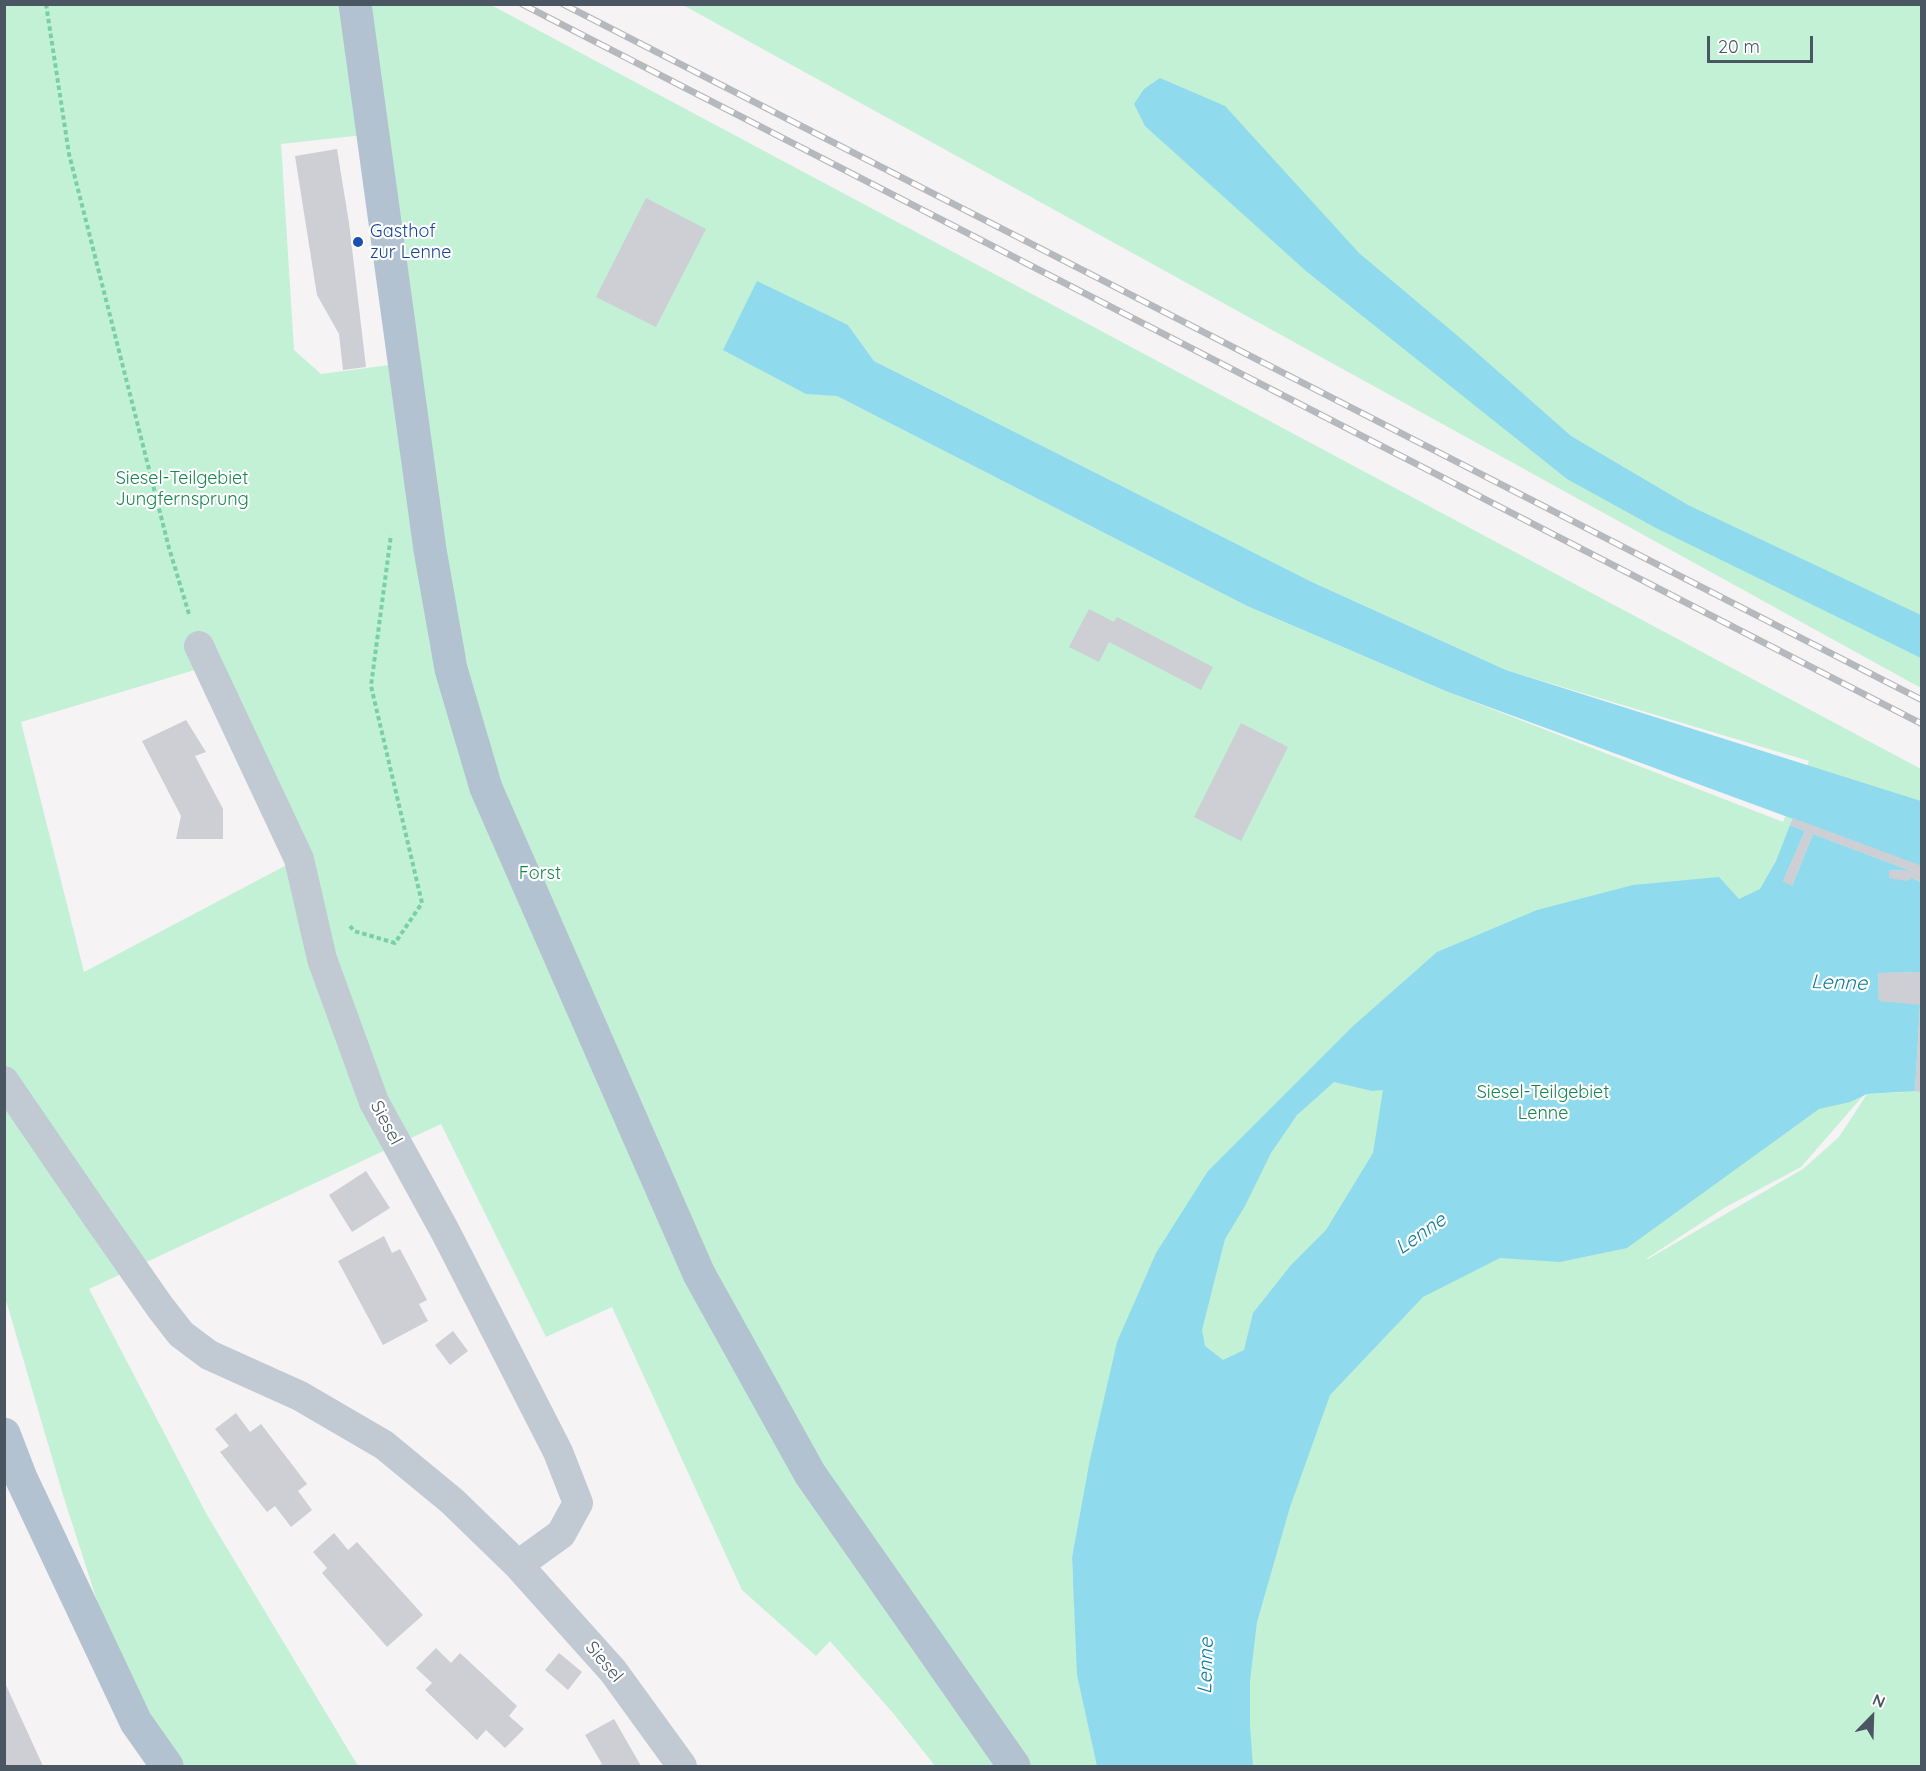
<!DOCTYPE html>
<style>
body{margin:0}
#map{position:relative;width:1926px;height:1771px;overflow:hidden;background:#f5f3f3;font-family:Quicksand,sans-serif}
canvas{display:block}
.frame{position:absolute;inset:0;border:6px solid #4a5661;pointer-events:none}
.north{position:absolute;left:1842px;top:1687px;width:60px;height:60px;-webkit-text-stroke:4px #fff;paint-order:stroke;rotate:23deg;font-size:16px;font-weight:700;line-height:24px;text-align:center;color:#4a5661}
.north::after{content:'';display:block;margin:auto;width:21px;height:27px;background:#4a5661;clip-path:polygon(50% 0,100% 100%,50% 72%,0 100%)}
.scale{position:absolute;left:1707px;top:36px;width:106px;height:27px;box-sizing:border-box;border:3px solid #4a5661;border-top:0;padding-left:8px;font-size:18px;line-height:21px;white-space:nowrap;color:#4a5661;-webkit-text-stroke:4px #fff;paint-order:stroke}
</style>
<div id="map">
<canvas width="1926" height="1771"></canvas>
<div class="frame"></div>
<div class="north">N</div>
<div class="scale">20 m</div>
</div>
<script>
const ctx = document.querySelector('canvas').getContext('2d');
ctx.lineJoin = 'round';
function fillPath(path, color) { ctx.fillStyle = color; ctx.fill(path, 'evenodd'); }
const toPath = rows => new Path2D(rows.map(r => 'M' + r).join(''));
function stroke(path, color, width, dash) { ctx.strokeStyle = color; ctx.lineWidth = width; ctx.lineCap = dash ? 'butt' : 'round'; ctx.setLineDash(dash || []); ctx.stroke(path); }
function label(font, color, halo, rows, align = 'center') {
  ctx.font = font + ' Quicksand,sans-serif'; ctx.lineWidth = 4.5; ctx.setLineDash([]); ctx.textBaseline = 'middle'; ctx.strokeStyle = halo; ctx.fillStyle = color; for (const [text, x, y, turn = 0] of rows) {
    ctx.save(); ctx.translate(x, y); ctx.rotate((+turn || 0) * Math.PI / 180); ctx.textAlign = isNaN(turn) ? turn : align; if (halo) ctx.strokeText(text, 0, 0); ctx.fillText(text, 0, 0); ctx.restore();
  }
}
fillPath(toPath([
 [5,5,491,5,1921,769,1921,1766,935,1766,893,1713,830,1641,816,1656,742,1590,612,1307,546,1337,441,1124,89,1289,207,1515,358,1766,167,1766,136,1722,63,1495,5,1297],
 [372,134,405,363,321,374,294,350,281,144],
 [848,325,874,361,1312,582,1506,670,1809,761,1783,822,1448,692,1247,606,837,396],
 [208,666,298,859,84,972,21,722],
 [1869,1089,1906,1092,1867,1094,1839,1137,1803,1169,1648,1259,1646,1259,1724,1208,1801,1167],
 [1089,1464,1073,1580,1072,1557],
 [683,5,1921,5,1921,688]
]), '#c3f1d5');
fillPath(toPath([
 [1160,78,1225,106,1359,253,1459,337,1571,436,1688,505,1921,615,1921,658,1656,528,1567,479,1306,271,1145,126,1134,104,1144,89],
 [757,281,848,325,874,361,1312,582,1506,670,1921,801,1921,866,1448,692,1247,606,837,396,806,394,723,350],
 [1790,825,1805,831,1783,881,1792,886,1813,834,1911,871,1889,870,1889,878,1912,878,1921,882,1920,972,1878,973,1879,1001,1920,1004,1915,1091,1867,1094,1850,1102,1819,1109,1627,1248,1560,1262,1500,1258,1423,1297,1330,1395,1290,1507,1257,1622,1250,1681,1250,1726,1253,1766,1097,1766,1077,1675,1072,1557,1089,1464,1117,1342,1156,1253,1208,1171,1352,1027,1437,952,1537,910,1633,885,1719,877,1739,899,1760,889,1776,861],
 [1334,1082,1372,1091,1383,1090,1373,1153,1326,1230,1291,1265,1253,1313,1244,1350,1223,1360,1205,1346,1202,1330,1225,1239,1245,1206,1271,1153,1297,1115]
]), '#90daee');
fillPath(toPath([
 [337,149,349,223,366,367,343,370,339,334,317,295,295,156],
 [646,198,706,229,656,327,596,297],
 [1089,609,1114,622,1117,617,1213,667,1201,690,1109,642,1099,662,1069,647],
 [186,720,206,752,195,756,223,809,223,839,176,839,181,816,142,741],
 [1241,723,1288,747,1241,841,1194,817],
 [1793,818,1922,866,1922,882,1912,878,1907,881,1889,878,1889,870,1911,871,1813,834,1792,886,1783,881,1805,831,1790,825],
 [1922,972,1922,1005,1879,1001,1878,973],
 [1920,1007,1922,1007,1922,1092,1915,1091],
 [366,1171,390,1208,352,1232,329,1195],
 [384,1236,392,1253,400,1249,427,1300,419,1304,428,1321,383,1345,338,1261],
 [453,1331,468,1351,450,1365,435,1345],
 [236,1413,250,1432,261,1424,307,1484,298,1491,312,1510,291,1527,275,1506,267,1512,220,1452,229,1446,215,1429],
 [334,1533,348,1550,357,1542,423,1615,387,1647,322,1573,327,1568,313,1552],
 [436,1648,451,1663,460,1653,517,1706,509,1716,524,1729,505,1748,486,1730,477,1740,425,1690,432,1683,416,1668],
 [559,1653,582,1672,568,1690,545,1670],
 [5,1683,43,1766,5,1766],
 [614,1719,641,1766,597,1766,602,1764,585,1735]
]), '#cdcfd5');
stroke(toPath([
 [46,4,69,154,169,548,189,614],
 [350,926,354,931,395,943,422,903,371,686,391,535]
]), '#7ad0a6', 4, [4.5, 3]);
stroke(toPath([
 [199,646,299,859,322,959,374,1102,446,1233,558,1452,578,1503,561,1534,518,1565],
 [4,1081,93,1211,160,1307,181,1334,209,1355,300,1396,384,1445,452,1501,518,1565,613,1671,682,1766]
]), '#c1cad2', 30);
stroke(toPath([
 [355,4,430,550,451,669,486,788,699,1274,810,1474,1014,1766],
 [4,1434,21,1478,136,1722,167,1766]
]), '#b3c2d1', 33);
const rail = toPath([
 [522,4,1922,724],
 [563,4,1922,700]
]);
stroke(rail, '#b5b8bd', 7);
stroke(rail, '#fff', 4.5, [14]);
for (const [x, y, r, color] of [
 [358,242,6,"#1a4fb4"]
]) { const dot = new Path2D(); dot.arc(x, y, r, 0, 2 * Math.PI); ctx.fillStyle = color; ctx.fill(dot); stroke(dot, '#fff', 2); }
label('18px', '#164399', '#fff', [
 ["Gasthof",370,232],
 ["zur Lenne",370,253]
], 'left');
label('18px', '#17864f', '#fff', [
 ["Siesel-Teilgebiet",182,479],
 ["Jungfernsprung",182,500],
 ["Forst",540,874],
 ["Siesel-Teilgebiet",1543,1093],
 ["Lenne",1543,1114]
]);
label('18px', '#4a5661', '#fff', [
 ["Siesel",386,1123,62],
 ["Siesel",604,1662,50]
]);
label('italic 20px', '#0c7c9b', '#fff', [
 ["Lenne",1839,983,2],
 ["Lenne",1421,1234,-35],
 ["Lenne",1206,1666,-88]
]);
</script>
